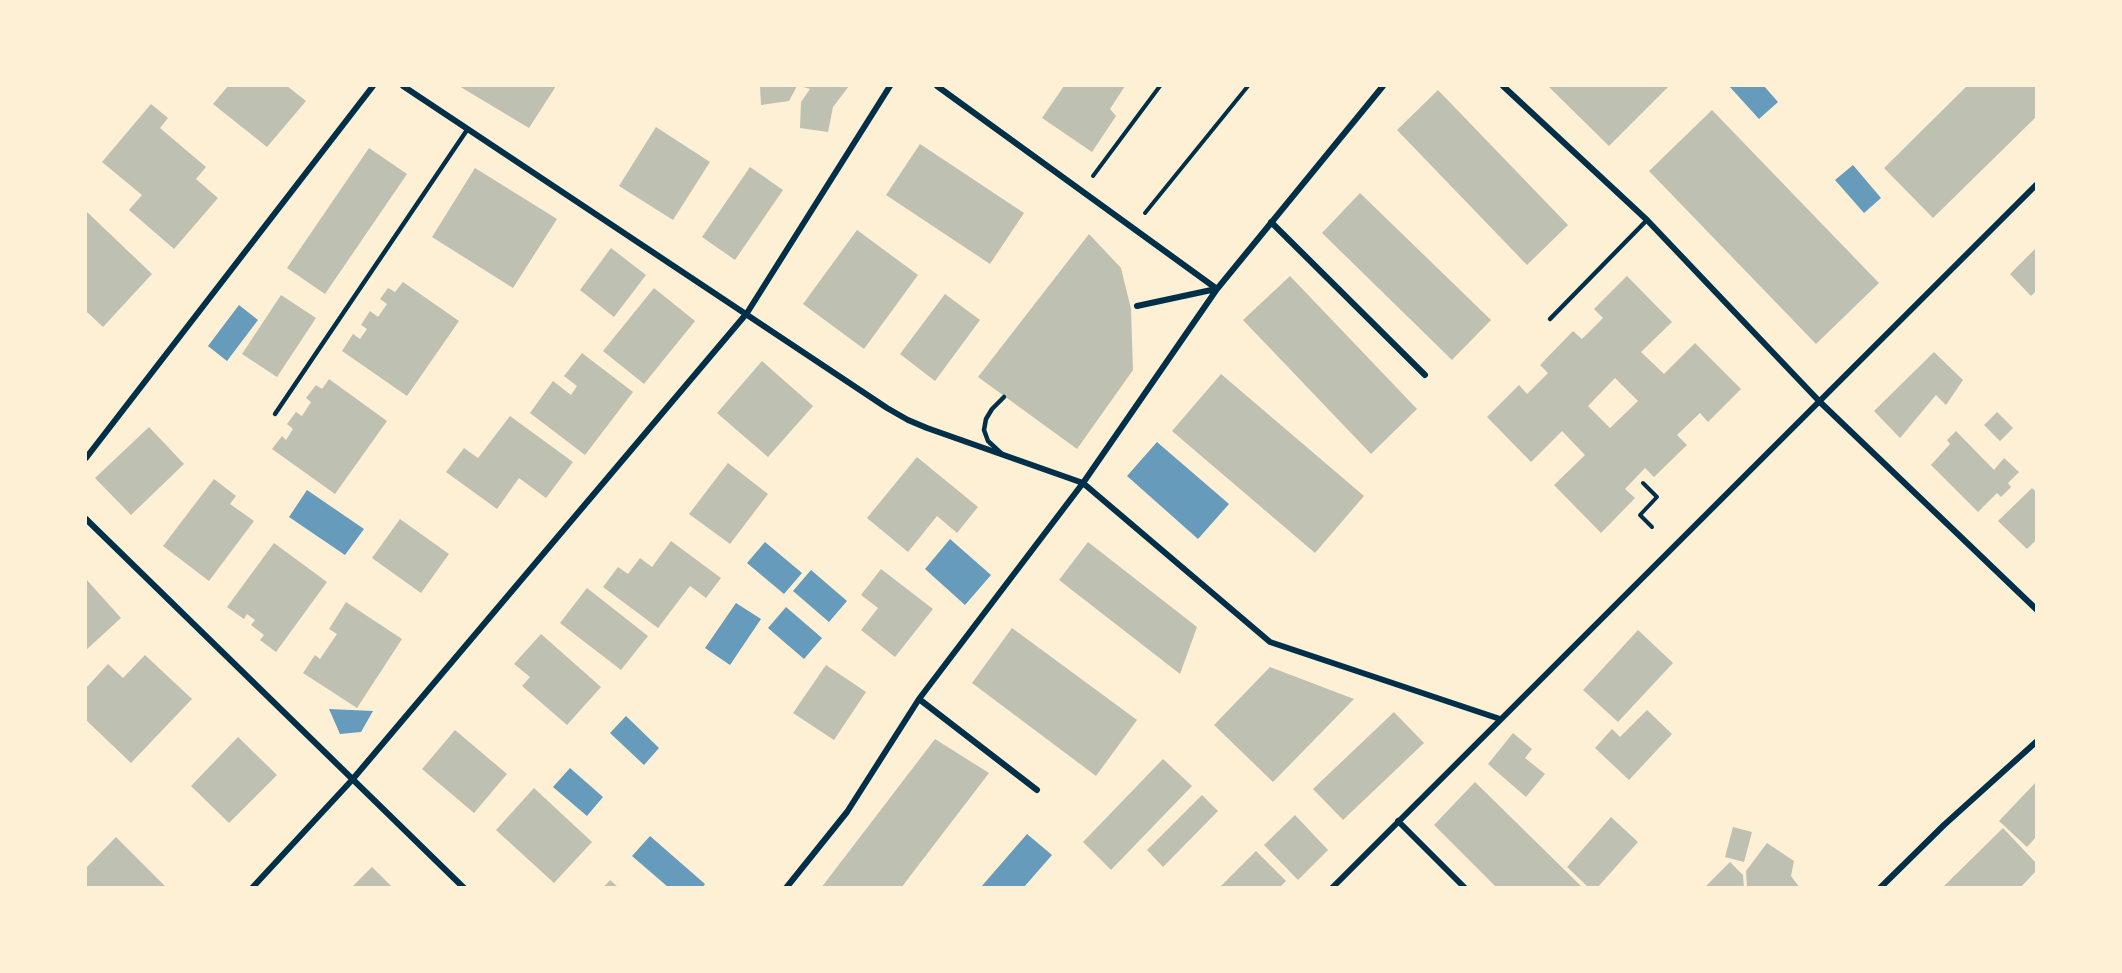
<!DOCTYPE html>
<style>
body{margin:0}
#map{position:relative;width:2122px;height:973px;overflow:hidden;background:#fdf0d5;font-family:"Archivo Narrow",sans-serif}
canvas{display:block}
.frame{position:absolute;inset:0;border:87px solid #fdf0d5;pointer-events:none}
</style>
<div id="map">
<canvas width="2122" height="973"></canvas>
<div class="frame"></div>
</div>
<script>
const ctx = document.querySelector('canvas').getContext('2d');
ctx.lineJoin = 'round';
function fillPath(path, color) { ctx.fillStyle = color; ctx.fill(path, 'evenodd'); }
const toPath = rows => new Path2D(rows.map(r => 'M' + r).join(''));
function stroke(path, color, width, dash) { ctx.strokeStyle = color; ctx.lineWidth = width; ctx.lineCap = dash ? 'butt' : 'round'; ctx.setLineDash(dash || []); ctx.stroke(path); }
fillPath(toPath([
 [1729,86,1764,86,1778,102,1759,119],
 [1853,165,1881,198,1864,213,1835,180],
 [239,305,258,320,227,361,208,346],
 [1157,442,1229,504,1198,539,1127,476],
 [307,490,364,529,345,555,289,517],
 [950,539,991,575,965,605,925,569],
 [765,542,802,573,784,594,747,563],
 [811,570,847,601,829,622,793,591],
 [736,603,761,619,730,665,705,648],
 [786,607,822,638,804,659,768,628],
 [329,709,373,711,361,732,340,734],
 [626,716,659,748,644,765,610,733],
 [570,768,603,797,587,816,553,787],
 [1027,834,1052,855,1024,887,981,887],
 [650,836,705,884,703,887,668,887,632,856]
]), '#669bbc');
fillPath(toPath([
 [228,86,287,86,306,101,267,147,213,104],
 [459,86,556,86,529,128],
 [760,86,797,86,789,101,761,105],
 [800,86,849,86,833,107,828,132,800,128,801,102,810,89],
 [1064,86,1125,86,1110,109,1116,116,1092,152,1042,118],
 [1548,86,1669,86,1609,146],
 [1967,86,2036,86,2036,117,1933,218,1884,168],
 [1438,90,1568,225,1527,265,1397,130],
 [151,104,168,118,160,128,206,167,196,179,218,198,174,249,129,210,142,195,102,162],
 [1712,110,1879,283,1816,344,1649,171],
 [656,127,710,162,673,220,619,186],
 [920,144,1024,213,990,264,886,195],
 [369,148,407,174,325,294,287,268],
 [750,167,783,190,735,260,702,237],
 [475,168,557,219,513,288,432,237],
 [1360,193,1491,320,1452,360,1322,233],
 [86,211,152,274,103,327,86,311],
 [857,230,918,275,864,349,803,304],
 [1089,234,1121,268,1131,309,1133,370,1077,449,978,377],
 [611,248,646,275,614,317,580,290],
 [2036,248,2036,291,2031,296,2010,274],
 [1290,276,1417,409,1371,454,1243,320],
 [1627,276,1672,322,1641,352,1664,374,1695,343,1741,389,1708,422,1700,413,1677,435,1687,445,1654,477,1645,468,1625,489,1635,498,1601,533,1554,485,1585,455,1562,431,1531,462,1487,417,1519,385,1527,394,1548,373,1540,365,1573,331,1582,339,1603,318,1594,309],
 [1615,378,1638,401,1610,428,1588,406],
 [403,282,459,321,407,396,342,351,353,334,360,339,367,329,361,325,370,311,378,317,387,304,380,299,388,288,395,292],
 [654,288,695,321,644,384,603,351],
 [945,294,980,320,935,381,900,354],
 [281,295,316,318,277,377,242,354],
 [1934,352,1963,380,1946,405,1936,395,1900,438,1874,411],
 [582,353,633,392,585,455,530,413,553,381,571,395,577,386,564,376],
 [762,361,813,406,768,457,717,413],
 [1221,374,1364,496,1315,553,1172,431],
 [329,379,387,421,335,494,272,449,282,436,286,440,293,429,287,424,296,412,302,416,311,402,306,398,316,385,322,389],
 [1997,412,2013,428,2000,441,1984,425],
 [510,416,573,462,546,498,519,478,497,509,446,472,464,448,478,458],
 [149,427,184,464,131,515,95,478],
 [1956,431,1994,470,2004,458,2019,472,2008,483,2011,487,2001,497,1997,493,1978,512,1931,465,1950,444,1947,440],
 [917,457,978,507,957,533,937,516,908,552,867,518],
 [728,463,768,494,730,544,689,514],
 [214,479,236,496,230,504,254,521,209,581,163,546],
 [2032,488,2036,492,2036,540,2027,549,1998,521],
 [400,519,449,554,421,593,372,558],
 [671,541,721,578,706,598,690,586,658,628,603,587,618,567,628,574,640,558,652,567],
 [1088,542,1197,627,1180,674,1059,580],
 [274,543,327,582,276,652,260,640,264,635,251,625,255,620,247,614,244,619,227,607],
 [881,569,933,609,895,657,861,630,878,608,861,595],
 [86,579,121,618,86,650],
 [587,588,648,636,621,670,560,623],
 [346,602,402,639,357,708,303,673,315,655,320,659,337,634,329,629],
 [1012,628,1137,720,1096,776,972,683],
 [1638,630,1673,663,1618,722,1583,690],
 [541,634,601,687,567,725,522,686,530,677,514,664],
 [145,655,192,699,131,763,86,720,86,688,108,664,123,678],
 [826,665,866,692,834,740,793,713],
 [1270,667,1354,699,1273,782,1214,725],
 [1647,710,1672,734,1629,780,1595,748,1612,729,1620,737],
 [1394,712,1424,743,1343,820,1313,789],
 [455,730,507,774,474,813,422,769],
 [1513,733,1532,749,1525,758,1545,774,1526,797,1488,764],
 [238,737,277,775,229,823,191,786],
 [935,739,989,773,901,888,821,888],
 [1163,759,1192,786,1111,870,1083,842],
 [1475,782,1583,888,1497,888,1434,825],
 [2036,782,2036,837,2027,847,1999,821],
 [534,788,592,842,554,883,496,830],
 [1202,795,1218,811,1163,867,1147,850],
 [1295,815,1328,850,1298,880,1264,845],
 [1611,817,1638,842,1597,888,1589,888,1567,867],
 [1733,827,1752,832,1744,862,1725,857],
 [2003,828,2036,863,2036,871,2020,888,1942,888],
 [116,837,167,888,86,888,86,868],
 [1767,843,1794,861,1791,876,1800,888,1747,888,1746,871],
 [1256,851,1286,881,1279,888,1219,888],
 [1730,862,1743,875,1744,888,1704,888],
 [372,867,393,888,351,888],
 [610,880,619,888,603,888]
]), '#bec0b2');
stroke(toPath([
 [1093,176,1160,86],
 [1145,213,1248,86],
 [1643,483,1657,497,1640,515,1652,527]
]), '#003049', 4);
stroke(toPath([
 [1550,319,1647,220],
 [275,414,467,130],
 [1002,454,988,441,984,430,986,419,992,409,1004,397]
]), '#003049', 4.5);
stroke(toPath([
 [403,86,887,408,908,420,927,428,1083,483,1270,642,1500,719],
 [937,86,1217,289],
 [1503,86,1647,220,1820,402,2036,609],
 [1271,222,1425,375],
 [1137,306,1216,289],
 [86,458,373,86],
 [86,519,464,888],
 [919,699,1037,790],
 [1398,821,1465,888],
 [252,888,352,780,747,313,890,86],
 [786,888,847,812,919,699,1083,483,1217,289,1383,86],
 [1332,888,2036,185],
 [1880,888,1944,825,2036,742]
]), '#003049', 6);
</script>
